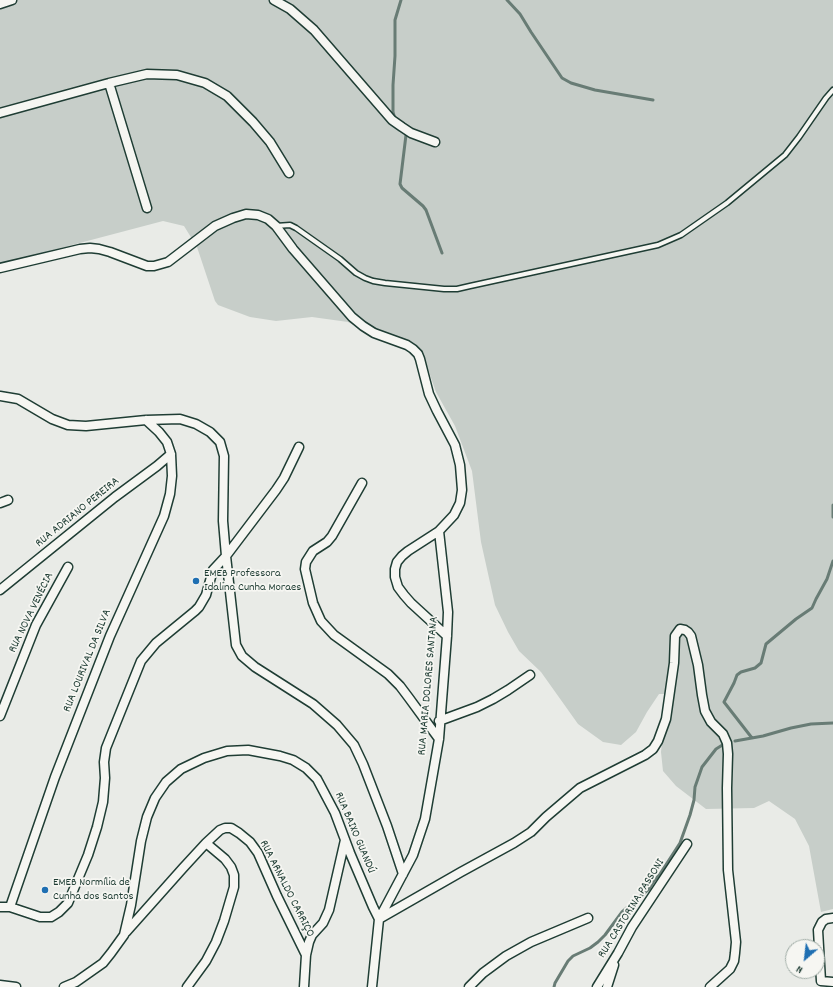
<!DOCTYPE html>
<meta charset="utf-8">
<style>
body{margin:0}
#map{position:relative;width:833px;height:987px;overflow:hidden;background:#e9ebe7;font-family:Dekko,sans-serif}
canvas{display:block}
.north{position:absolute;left:785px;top:939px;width:40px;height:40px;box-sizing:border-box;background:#f6f6f2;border:1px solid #a0aca6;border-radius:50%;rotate:208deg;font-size:11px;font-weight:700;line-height:16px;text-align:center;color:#1f3d34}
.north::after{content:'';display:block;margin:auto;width:14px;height:18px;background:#1f6fb2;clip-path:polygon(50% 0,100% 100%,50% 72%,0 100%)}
</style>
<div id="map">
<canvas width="833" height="987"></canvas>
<div class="north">N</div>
</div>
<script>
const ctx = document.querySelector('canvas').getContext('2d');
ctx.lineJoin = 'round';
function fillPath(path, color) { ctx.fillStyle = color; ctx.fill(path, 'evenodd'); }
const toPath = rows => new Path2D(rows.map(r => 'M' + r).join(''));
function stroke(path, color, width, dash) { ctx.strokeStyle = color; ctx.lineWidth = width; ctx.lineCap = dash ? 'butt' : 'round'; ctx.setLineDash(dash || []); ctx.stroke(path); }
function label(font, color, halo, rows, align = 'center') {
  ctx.font = font + ' Dekko,sans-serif'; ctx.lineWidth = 3.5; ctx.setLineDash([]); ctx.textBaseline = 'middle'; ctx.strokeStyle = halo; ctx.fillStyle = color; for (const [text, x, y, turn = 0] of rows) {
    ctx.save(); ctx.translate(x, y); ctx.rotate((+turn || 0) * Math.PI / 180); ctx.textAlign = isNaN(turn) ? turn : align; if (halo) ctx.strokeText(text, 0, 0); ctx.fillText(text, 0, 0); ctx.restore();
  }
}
fillPath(toPath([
 [0,0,833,0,833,909,821,912,809,846,795,819,769,801,754,808,706,809,676,786,663,771,661,752,667,694,659,694,647,712,636,732,621,745,603,742,578,724,541,672,519,651,508,632,495,605,481,542,472,471,455,426,436,392,421,349,372,335,348,322,312,317,276,321,250,317,218,305,215,301,197,247,184,226,163,221,0,264]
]), '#c7cec9');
stroke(toPath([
 [507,0,520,14,531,32,562,78,571,83,595,90,653,100],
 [395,119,393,112,393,85,395,56,395,20,401,0],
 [406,135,400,184,402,188,423,206,426,210,442,253],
 [833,505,833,517],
 [752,738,724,702,734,683,737,675,741,672,755,668,761,663,766,644,796,619,812,608,816,599,827,579,833,561],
 [735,741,763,736,791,728,811,724,833,723],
 [554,987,555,983,568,961,573,956,590,948,598,942,605,935,622,912,649,889,654,881,660,874,680,843,690,815,694,800,695,787,702,767,716,749,724,744]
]), '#687c75', 3);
const lane = toPath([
 [276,226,290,225,296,228,340,259,356,273,365,278,373,281,385,283,444,289,457,289,470,286,658,245,681,235,727,203,785,155,799,137,826,98,833,90]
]);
const street = toPath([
 [274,0,290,9,314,30,392,120,402,127,411,133,435,142],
 [0,4,12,0],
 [109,83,147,208],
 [0,113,109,83,147,74,177,75,205,83,227,96,253,122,270,142,289,173],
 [0,268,80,249,90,248,99,249,110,252,147,266,154,266,168,262,215,226,233,218,246,214,258,215,268,219,276,226,293,249,352,317,363,326,374,333,407,345,413,349,418,354,420,359,429,394,437,411,455,445,460,465,462,490,460,503,454,515,439,531,448,612,447,636,439,739,425,819,413,855,379,919,372,987],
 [0,396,18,399,52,419,68,425,86,426,146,420,180,419,196,424,210,432,220,442,224,456,223,521,226,556,236,645,242,656,255,667,313,704,337,725,354,745,363,764,387,826,403,874],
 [362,483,332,536,327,542,313,551,306,562,305,569,313,603,321,621,334,635,388,674,400,686,409,698,439,739],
 [0,503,8,500],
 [439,531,408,551,402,556,397,562,395,569,395,577,398,587,404,595,411,603,447,636],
 [0,590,115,497,157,466,171,454],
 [0,716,36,625,68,567],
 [439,721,477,707,493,699,508,690,530,675],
 [0,907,10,907,40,917,51,917,59,912,68,903,88,855,97,827,103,802,105,778,104,762,106,748,141,661,156,643,195,611,199,607,206,595,213,570,226,556,276,490,284,478,299,447],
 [10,907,55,777,110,636,164,516,170,494,172,476,171,454,167,442,159,432,146,420],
 [126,932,183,868,206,843,220,830,225,828,231,828,239,833,250,842,258,853,277,896,306,955],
 [821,981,818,930,822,922,826,919,833,918],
 [821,981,833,982],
 [0,985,16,987],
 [64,987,76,982,103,963,111,953,124,935,131,905,141,841,147,817,155,798,166,782,181,769,204,758,227,751,248,750,280,756,293,760,306,768,317,779,335,813,350,853,373,907,379,919,461,872,514,843,531,832,546,817,580,788,645,755,653,749,658,741,666,719,674,663,675,636,680,629,685,630,688,632,691,636,698,665,702,695,705,711,711,722,723,734,727,743,728,754,727,788,728,870,736,942,735,953,734,961,730,969,710,987],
 [187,987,206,961,216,942,224,921,234,887,234,875,231,867,225,859,206,843],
 [304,987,306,955,309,942,312,935,323,923,329,910,345,840],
 [469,987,483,973,506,956,531,942,588,918],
 [597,987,618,953,632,927,687,844],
 [607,987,614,965]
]);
stroke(lane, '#1f3d34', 7);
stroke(street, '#1f3d34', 11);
stroke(lane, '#f6f6f2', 4);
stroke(street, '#f6f6f2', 8);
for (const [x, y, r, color] of [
 [196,581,4,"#1f6fb2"],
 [45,890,4,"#1f6fb2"]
]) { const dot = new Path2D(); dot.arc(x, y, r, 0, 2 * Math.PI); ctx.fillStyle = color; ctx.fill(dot); stroke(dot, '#f6f6f2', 1.5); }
label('12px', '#1f3d34', '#f6f6f2', [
 ["RUA ADRIANO PEREIRA",78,513,-39],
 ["RUA NOVA VENÉCIA",32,613,-64],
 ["RUA LOURIVAL DA SILVA",88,661,-68],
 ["RUA MARIA DOLORES SANTANA",429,686,-85],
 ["RUA BAIXO GUANDÚ",354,833,67],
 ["RUA ARNALDO CARRIÇO",286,889,63],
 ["RUA CASTORINA PASSONI",632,909,-58]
]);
label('12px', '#1f3d34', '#f6f6f2', [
 ["EMEB Professora",204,574],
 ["Idalina Cunha Moraes",204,588],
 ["EMEB Normília de",53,883],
 ["Cunha dos Santos",53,897]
], 'left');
</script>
